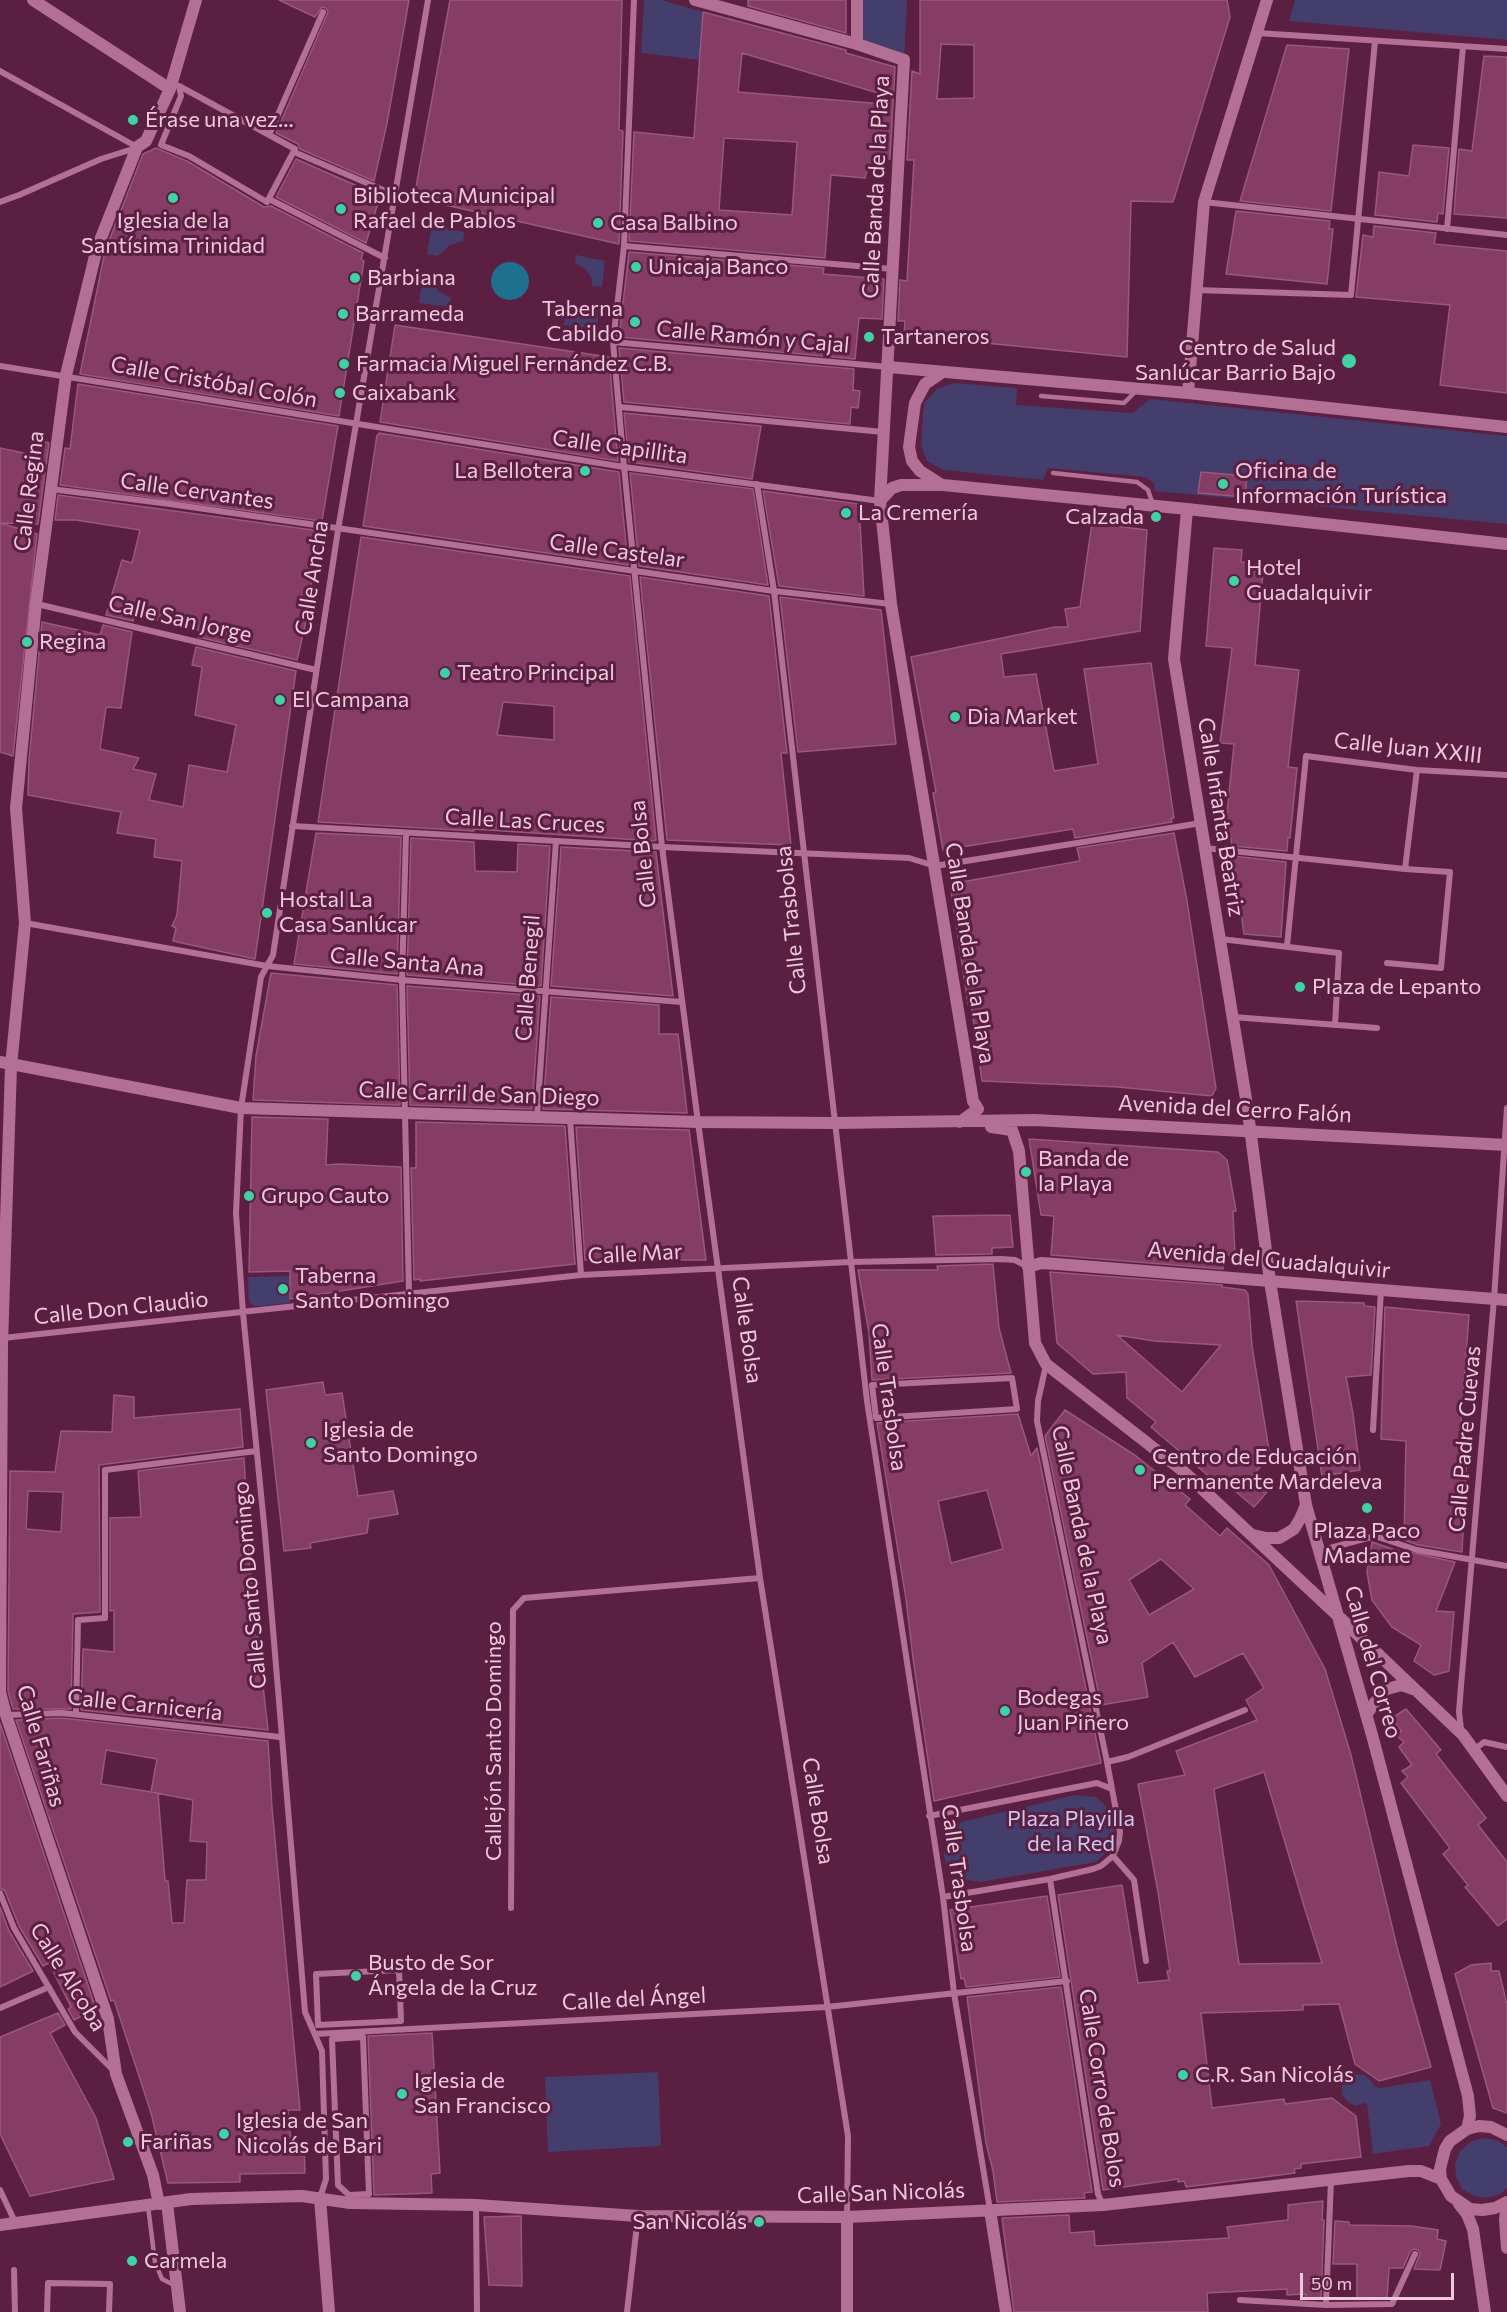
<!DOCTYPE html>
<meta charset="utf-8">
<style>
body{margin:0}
#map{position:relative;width:1507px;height:2312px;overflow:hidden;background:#5b1f42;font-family:Commissioner,sans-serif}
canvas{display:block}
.scale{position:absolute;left:1300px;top:2273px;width:154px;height:27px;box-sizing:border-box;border:3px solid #eec8db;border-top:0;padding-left:8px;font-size:18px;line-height:21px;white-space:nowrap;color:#eec8db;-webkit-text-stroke:4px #5b1f42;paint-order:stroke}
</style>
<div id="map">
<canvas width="1507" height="2312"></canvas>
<div class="scale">50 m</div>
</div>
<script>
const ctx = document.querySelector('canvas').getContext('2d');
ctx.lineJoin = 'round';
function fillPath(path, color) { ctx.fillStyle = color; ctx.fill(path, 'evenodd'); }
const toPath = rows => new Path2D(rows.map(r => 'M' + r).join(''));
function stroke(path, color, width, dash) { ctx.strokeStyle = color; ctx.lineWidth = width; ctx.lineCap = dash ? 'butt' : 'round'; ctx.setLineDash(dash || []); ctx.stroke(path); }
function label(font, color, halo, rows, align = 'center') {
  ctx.font = font + ' Commissioner,sans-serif'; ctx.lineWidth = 6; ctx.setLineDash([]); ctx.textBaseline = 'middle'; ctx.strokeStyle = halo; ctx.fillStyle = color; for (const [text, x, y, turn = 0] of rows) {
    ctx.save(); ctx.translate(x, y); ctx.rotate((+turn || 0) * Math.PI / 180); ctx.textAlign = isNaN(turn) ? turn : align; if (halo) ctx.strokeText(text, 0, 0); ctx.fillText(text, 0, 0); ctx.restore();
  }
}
fillPath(toPath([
 [644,0,661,0,703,12,700,60,641,53],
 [857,0,907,0,904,60,857,44],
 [1295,0,1507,0,1507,40,1289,21],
 [432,225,464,232,463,241,450,245,438,256,427,254],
 [576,255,605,261,602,287,592,286,592,279,586,269,575,263],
 [423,276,434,278,435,285,438,291,451,298,449,307,419,303],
 [590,302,600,303,597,329,564,325,565,316,578,314],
 [954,383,1017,388,1016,405,1132,413,1150,399,1507,436,1507,524,1155,491,1154,483,1145,477,1048,468,1043,480,943,470,927,461,921,445,924,403,937,389],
 [290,1276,290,1303,260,1306,254,1306,249,1302,248,1277],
 [1075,1795,1095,1797,1103,1803,1114,1819,1115,1839,1111,1848,1096,1862,980,1882,960,1879,952,1873,946,1865,944,1855,947,1836,961,1822],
 [658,2072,661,2146,548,2152,545,2077],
 [1353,2074,1364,2075,1370,2079,1374,2086,1379,2088,1430,2080,1441,2124,1429,2146,1373,2154,1367,2104,1363,2103,1357,2106,1349,2103,1342,2095,1342,2083],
 [1483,2138,1496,2140,1507,2147,1507,2188,1500,2194,1487,2198,1474,2196,1462,2189,1456,2177,1455,2164,1460,2151,1470,2142]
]), '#433e6c');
fillPath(toPath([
 '491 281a19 19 0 1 1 38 0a19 19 0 1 1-38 0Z'
]), '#1d718f');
const building = toPath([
 [279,0,409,0,387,123,374,181,300,149,298,144,276,133,328,12,326,8,322,7,315,17,279,0],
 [450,0,622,0,619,130,623,131,619,244,414,198,450,0],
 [748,0,846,0,846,33,748,6,748,0],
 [920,0,1227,0,1230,17,1173,202,1131,201,1127,357,904,335,905,321,898,321,900,280,907,281,914,160,907,160,912,71,920,74,920,0],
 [941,44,974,45,974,98,937,99,941,44],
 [703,12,846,50,846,53,895,67,890,159,880,158,879,169,868,167,865,178,831,175,825,258,629,241,634,132,694,138,703,12],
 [742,53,885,95,883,104,738,92,742,53],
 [724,138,797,142,792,215,719,210,724,138],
 [1287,45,1349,49,1331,211,1240,201,1287,45],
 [1484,56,1507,57,1507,218,1454,214,1459,149,1472,151,1484,56],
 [1413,145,1449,148,1443,214,1438,213,1437,222,1375,215,1379,172,1409,176,1413,145],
 [156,148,187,161,264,207,271,206,363,253,361,259,364,261,339,416,80,374,105,251,143,154,156,148],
 [296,159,380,196,366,243,276,197,296,159],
 [1236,211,1330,221,1329,229,1333,229,1327,284,1226,274,1236,211],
 [1374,226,1436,233,1434,244,1507,251,1507,393,1440,385,1450,305,1356,297,1363,235,1373,237,1374,226],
 [629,252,824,268,823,274,884,279,882,319,859,318,855,359,619,337,629,252],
 [395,325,609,357,618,461,380,422,395,325],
 [619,348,854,369,853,390,860,391,858,408,851,407,850,424,624,402,619,348],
 [78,384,338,426,322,521,60,485,65,448,70,449,78,384],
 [624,413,761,426,752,479,629,462,624,413],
 [379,433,619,472,628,565,363,526,377,435,379,435,379,433],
 [32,438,49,443,38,524,0,523,37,534,13,756,0,752,0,448,28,454,32,438],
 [1201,472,1247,476,1245,497,1198,493,1201,472],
 [630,473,753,489,768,585,639,566,630,473],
 [763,491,859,504,864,596,779,586,763,491],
 [58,495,320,531,305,626,297,660,198,637,199,630,134,615,133,621,106,615,122,560,132,563,140,530,76,520,55,520,58,495],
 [1092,523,1147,530,1140,631,1001,654,1004,677,1036,674,1054,771,1098,764,1084,669,1151,663,1174,818,1171,818,1172,822,1075,838,1073,829,943,850,933,793,936,792,911,657,1055,627,1068,627,1065,609,1080,607,1092,523],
 [361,537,630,576,656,840,654,841,473,829,474,831,318,822,361,537],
 [503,702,554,706,554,740,497,735,503,702],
 [1214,548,1242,550,1241,562,1252,563,1252,571,1263,571,1255,665,1299,670,1288,767,1297,768,1290,838,1288,837,1287,851,1232,846,1230,832,1225,832,1234,744,1220,743,1232,648,1206,646,1214,548],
 [640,577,769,596,787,753,781,753,791,845,667,840,640,577],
 [780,597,881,610,896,744,798,752,780,597],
 [42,622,100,635,103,625,132,632,121,708,106,707,100,749,139,758,133,769,156,774,149,800,183,807,189,765,227,772,236,725,195,715,202,667,192,665,196,647,296,671,255,959,173,941,176,928,172,926,177,915,182,861,154,857,156,839,117,833,121,812,28,795,29,760,42,622],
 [316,833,401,837,397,974,294,964,316,833],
 [1174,833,1187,901,1216,1088,1212,1096,1118,1087,982,1081,971,1004,968,1004,950,884,1080,861,1077,848,1174,833],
 [411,838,474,842,475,871,517,872,518,844,550,846,541,986,407,975,411,838],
 [561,847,656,852,673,996,551,986,561,847],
 [1233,856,1286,862,1281,937,1244,934,1233,856],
 [271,973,397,985,400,1105,253,1100,256,1056,271,973],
 [407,986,540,996,532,1109,410,1105,407,986],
 [551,997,659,1005,659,1034,678,1034,687,1113,543,1109,551,997],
 [252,1117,328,1119,326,1165,340,1164,401,1167,403,1281,290,1299,290,1271,249,1272,252,1117],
 [416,1122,565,1126,575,1264,420,1281,420,1279,414,1280,411,1168,416,1168,416,1122],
 [576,1127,689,1130,706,1260,585,1260,576,1127],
 [1029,1139,1218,1152,1227,1160,1236,1211,1233,1211,1235,1255,1224,1255,1223,1269,1051,1255,1054,1216,1041,1215,1029,1139],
 [1010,1215,1013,1247,992,1248,992,1254,936,1255,933,1216,1010,1215],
 [993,1264,999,1328,1011,1373,872,1380,869,1333,858,1270,938,1270,937,1266,993,1264],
 [1050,1272,1222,1285,1222,1287,1245,1290,1248,1294,1252,1346,1270,1456,1251,1477,1267,1492,1254,1507,1222,1480,1218,1484,1151,1427,1156,1422,1127,1398,1126,1372,1093,1374,1057,1343,1050,1272],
 [1117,1335,1154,1341,1221,1345,1182,1392,1117,1335],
 [1296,1301,1364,1303,1364,1306,1375,1307,1371,1375,1346,1377,1353,1414,1360,1470,1322,1476,1296,1301],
 [1385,1307,1469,1315,1459,1450,1467,1451,1462,1552,1418,1545,1404,1540,1406,1441,1381,1439,1385,1307],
 [323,1382,325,1395,342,1393,358,1496,393,1491,398,1514,369,1519,367,1533,310,1543,311,1548,284,1551,266,1390,323,1382],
 [114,1395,134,1397,134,1418,240,1409,243,1447,99,1465,100,1612,73,1614,71,1709,13,1709,8,1691,10,1471,55,1472,61,1431,112,1432,114,1395],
 [28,1491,63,1492,61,1532,26,1529,28,1491],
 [1065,1410,1136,1456,1190,1499,1185,1505,1220,1536,1227,1528,1269,1565,1325,1669,1351,1755,1398,1951,1431,2067,1379,2081,1355,2064,1339,2004,1303,2005,1303,2010,1201,2013,1212,2108,1284,2099,1285,2104,1332,2098,1356,2116,1361,2157,1301,2164,1301,2168,1294,2169,1295,2173,1186,2187,1184,2181,1178,2182,1178,2179,1103,2190,1058,1895,1122,1885,1138,1983,1169,1980,1167,1971,1170,1971,1158,1892,1138,1784,1185,1775,1176,1751,1257,1720,1246,1700,1264,1688,1243,1653,1195,1677,1173,1642,1142,1663,1148,1697,1101,1705,1045,1436,1065,1410],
 [1161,1559,1194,1589,1149,1615,1129,1580,1161,1559],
 [1264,1772,1304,1906,1322,1963,1239,1964,1214,1789,1264,1772],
 [1018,1414,1031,1456,1037,1448,1101,1763,934,1801,913,1658,906,1599,877,1423,1018,1414],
 [987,1490,1003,1549,951,1563,938,1501,987,1490],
 [244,1458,250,1570,268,1730,81,1710,83,1649,114,1652,114,1610,110,1611,110,1518,141,1517,138,1471,244,1458],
 [1372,1542,1404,1553,1404,1551,1455,1562,1436,1611,1454,1612,1449,1671,1434,1675,1414,1661,1421,1645,1392,1627,1372,1600,1367,1572,1372,1542],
 [1406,1709,1441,1750,1436,1754,1486,1818,1478,1825,1507,1862,1507,1919,1498,1926,1465,1887,1468,1885,1443,1854,1450,1848,1401,1783,1408,1777,1402,1771,1412,1765,1399,1747,1404,1742,1397,1736,1401,1731,1392,1718,1406,1709],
 [62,1718,268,1741,272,1808,300,2110,288,2110,291,2141,304,2144,305,2173,240,2174,240,2182,168,2183,151,2113,139,2076,114,2000,111,2001,16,1720,62,1718],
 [106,1750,157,1759,151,1792,193,1800,190,1841,207,1842,206,1880,187,1880,184,1923,172,1923,168,1881,165,1881,158,1793,101,1784,106,1750],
 [0,1723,96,2009,74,2020,68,2009,71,2007,49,1963,43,1966,19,1926,5,1891,0,1888,0,1723],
 [1047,1896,1060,1977,966,1987,964,1978,961,1979,950,1910,1047,1896],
 [0,1907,9,1931,33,1971,0,1987,0,1907],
 [1491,1963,1491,1971,1499,1971,1507,2005,1507,2113,1493,2108,1455,1974,1471,1965,1491,1963],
 [1061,1987,1092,2192,1084,2193,1085,2198,997,2202,993,2171,986,2143,967,1997,1061,1987],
 [58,2013,65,2025,50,2033,96,2118,114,2179,30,2196,0,2134,0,2037,58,2013],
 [432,2033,440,2173,431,2174,432,2193,374,2195,368,2036,432,2033],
 [1323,2201,1322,2220,1324,2220,1321,2299,1305,2299,1306,2294,1287,2295,1287,2289,1207,2293,1208,2312,1014,2312,1002,2218,1069,2215,1070,2233,1094,2231,1095,2246,1229,2238,1227,2227,1288,2220,1288,2205,1323,2201],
 [521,2216,522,2286,489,2285,484,2217,521,2216],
 [1335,2221,1349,2222,1349,2225,1412,2226,1438,2230,1437,2239,1446,2241,1440,2270,1414,2269,1420,2254,1418,2250,1414,2249,1410,2252,1403,2268,1389,2268,1387,2299,1357,2299,1357,2264,1333,2264,1335,2221]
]);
fillPath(building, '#853c65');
stroke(building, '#9a587c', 1.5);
stroke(toPath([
 [1041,396,1124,403,1137,390],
 [1053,473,1137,482,1148,490,1153,505],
 [148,2206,155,2262,162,2279,176,2286]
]), '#b47094', 4.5);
stroke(toPath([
 [634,0,624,246,613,342,624,467,662,847,698,1122,760,1578,848,2136,847,2217],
 [1257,33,1507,49],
 [0,71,137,147],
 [179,86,295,149,267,202,189,156,161,145,181,96,179,86],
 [269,135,323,12],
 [294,152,395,195],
 [269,199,385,258],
 [0,202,19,195,101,159,136,148],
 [1204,202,1507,235],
 [1447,229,1463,46],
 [624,246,892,269],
 [1196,290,1351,295,1375,41],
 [613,342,888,367],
 [0,366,624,467,880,501],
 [620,407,883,432],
 [757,484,774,591,867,1401,943,1897,954,1993,990,2210],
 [51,489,170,504,774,591,891,604],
 [37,604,316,670],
 [292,826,662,847,909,858,935,866,1201,823],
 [406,833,402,980,409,1293],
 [1204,848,1405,869],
 [25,923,267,966,402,980,682,1002],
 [1221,939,1339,953,1335,1025],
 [1287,946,1306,756,1417,770,1507,775],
 [1387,963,1441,968,1450,872,1405,869,1417,770],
 [1233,1017,1377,1028],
 [537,1117,556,841],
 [570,1118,581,1275],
 [3,1338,581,1275,850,1262,1001,1259,1015,1260,1028,1267],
 [1012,1378,1017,1409,876,1418,872,1385,1012,1378],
 [1373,1430,1381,1290],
 [1319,1551,1375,1536,1417,1550,1507,1566],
 [76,1714,78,1620,105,1618,105,1470,256,1451],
 [6,1715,62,1713,280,1737],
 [1461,1729,1459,1712,1461,1686,1494,1299,1507,1108],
 [1474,1750,1484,1742,1507,1747],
 [1107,1762,1128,1757,1245,1710],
 [929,1816,1097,1783,1112,1789],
 [1113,1856,1134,1880,1146,1961],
 [1050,1879,1098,2194,1103,2205],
 [0,1893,14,1928,75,2032,114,2071],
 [943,1897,1050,1879,1093,1869,1101,1866,1113,1856,1119,1841,1120,1832,1107,1762,1037,1421,1038,1401,1046,1365],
 [511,1908,513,1610,524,1598,760,1578],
 [399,1970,401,2021,318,2025,316,1974,399,1970],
 [0,2008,49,1987],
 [315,2034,827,2007,1067,1981],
 [363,2037,369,2194,349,2195,338,2185,332,2039,363,2037],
 [1331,2180,1326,2305,1392,2304,1415,2254],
 [0,2190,15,2222],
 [320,2198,326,2179,322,2051,305,2012,265,1534,243,1313,236,1213,241,1108,261,977,273,955,338,530,428,0],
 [476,2205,477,2312],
 [14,2270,15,2312],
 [1240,2300,1326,2305],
 [47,2312,48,2283,110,2284,109,2312],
 [627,2312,638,2216]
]), '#b47094', 6);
stroke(toPath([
 [33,0,170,89],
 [695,0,857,44,904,60,880,501,891,604,973,1101,978,1109,960,1122],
 [857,44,857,0],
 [888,367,1188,393,1507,427],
 [941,373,925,384,915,403,909,447,912,461,920,471,942,485],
 [1188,393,1204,202,1267,0],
 [880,501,892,488,901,485,943,485,1187,509,1507,544],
 [1187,509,1174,659,1247,1105,1270,1281,1306,1505,1372,1735,1468,2096,1470,2116,1467,2129],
 [0,1062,241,1108,698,1122,835,1123,1035,1120,1507,1145],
 [991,1127,1012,1130,1019,1151,1035,1343,1046,1364,1183,1471,1336,1614,1463,1735,1507,1796],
 [1028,1267,1041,1263,1057,1264,1507,1300],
 [1253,1535,1266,1538,1279,1538,1286,1534,1294,1529,1300,1519,1306,1505],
 [1366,1715,1381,1694,1387,1689,1402,1685,1413,1689],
 [1507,2135,1491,2127,1479,2126,1467,2129,1450,2141,1445,2149,1440,2169,1441,2179,1451,2196,1470,2209,1482,2210,1495,2208,1507,2202],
 [320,2198,329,2312],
 [1507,2202,1505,2220,1507,2248],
 [167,2203,180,2312],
 [159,2204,153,2175,116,2074,108,2019,6,1715,0,1692,2,1345,11,1066,25,923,16,808,36,603,66,375,97,248,137,147,146,141,170,89,196,0],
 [1459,2204,1467,2214,1473,2229,1485,2312],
 [990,2210,1006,2312],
 [0,2225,191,2199,302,2196,350,2203,476,2205,638,2216,847,2217,1103,2205,1409,2171,1421,2171,1441,2179],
 [847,2312,847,2217]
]), '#b47094', 12);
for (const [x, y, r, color] of [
 [133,120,6,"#3bd4a4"],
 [173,198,6,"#3bd4a4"],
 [341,209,6,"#3bd4a4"],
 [598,223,6,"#3bd4a4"],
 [636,267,6,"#3bd4a4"],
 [355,278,6,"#3bd4a4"],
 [343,314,6,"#3bd4a4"],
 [635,322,6,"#3bd4a4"],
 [869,337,6,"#3bd4a4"],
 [1349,361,8,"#3bd4a4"],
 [344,364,6,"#3bd4a4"],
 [340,393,6,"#3bd4a4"],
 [585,471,6,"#3bd4a4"],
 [1223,484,6,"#3bd4a4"],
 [846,513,6,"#3bd4a4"],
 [1156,517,6,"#3bd4a4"],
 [1234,581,6,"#3bd4a4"],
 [27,642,6,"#3bd4a4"],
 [445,673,6,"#3bd4a4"],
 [280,700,6,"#3bd4a4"],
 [955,717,6,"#3bd4a4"],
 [267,913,6,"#3bd4a4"],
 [1300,987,6,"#3bd4a4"],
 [1026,1172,6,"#3bd4a4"],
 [249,1196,6,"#3bd4a4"],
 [283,1289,6,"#3bd4a4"],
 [311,1443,6,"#3bd4a4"],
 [1140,1470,6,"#3bd4a4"],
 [1367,1508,6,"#3bd4a4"],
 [1005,1711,6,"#3bd4a4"],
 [356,1976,6,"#3bd4a4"],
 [1183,2075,6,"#3bd4a4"],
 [402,2094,6,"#3bd4a4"],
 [224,2134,6,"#3bd4a4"],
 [128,2142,6,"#3bd4a4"],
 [759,2222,6,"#3bd4a4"],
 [132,2261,6,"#3bd4a4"]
]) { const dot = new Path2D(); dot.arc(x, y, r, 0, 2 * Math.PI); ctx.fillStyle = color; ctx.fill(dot); stroke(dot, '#5b1f42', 2); }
label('22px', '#eec8db', '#5b1f42', [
 ["Érase una vez...",145,120],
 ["Biblioteca Municipal",353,196],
 ["Rafael de Pablos",353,221],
 ["Iglesia de la",173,221,"center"],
 ["Santísima Trinidad",173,246,"center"],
 ["Casa Balbino",610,223],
 ["Unicaja Banco",648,267],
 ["Barbiana",367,278],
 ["Taberna",623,309,"right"],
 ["Cabildo",623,334,"right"],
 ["Barrameda",355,314],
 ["Tartaneros",881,337],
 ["Centro de Salud",1336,348,"right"],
 ["Sanlúcar Barrio Bajo",1336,373,"right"],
 ["Farmacia Miguel Fernández C.B.",356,364],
 ["Caixabank",352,393],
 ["La Bellotera",573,471,"right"],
 ["Oficina de",1235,471],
 ["Información Turística",1235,496],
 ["La Cremería",858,513],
 ["Calzada",1144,517,"right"],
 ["Hotel",1246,568],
 ["Guadalquivir",1246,593],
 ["Regina",39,642],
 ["Teatro Principal",457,673],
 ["El Campana",292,700],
 ["Dia Market",967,717],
 ["Hostal La",279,900],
 ["Casa Sanlúcar",279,925],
 ["Plaza de Lepanto",1312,987],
 ["Banda de",1038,1159],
 ["la Playa",1038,1184],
 ["Grupo Cauto",261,1196],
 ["Taberna",295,1276],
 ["Santo Domingo",295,1301],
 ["Iglesia de",323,1430],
 ["Santo Domingo",323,1455],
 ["Centro de Educación",1152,1457],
 ["Permanente Mardeleva",1152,1482],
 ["Plaza Paco",1367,1531,"center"],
 ["Madame",1367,1556,"center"],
 ["Bodegas",1017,1698],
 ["Juan Piñero",1017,1723],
 ["Busto de Sor",368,1963],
 ["Ángela de la Cruz",368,1988],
 ["C.R. San Nicolás",1195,2075],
 ["Iglesia de",414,2081],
 ["San Francisco",414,2106],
 ["Iglesia de San",236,2121],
 ["Nicolás de Bari",236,2146],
 ["Fariñas",140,2142],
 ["San Nicolás",747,2222,"right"],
 ["Carmela",144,2261]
], 'left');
label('22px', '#eec8db', '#5b1f42', [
 ["Calle Banda de la Playa",876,187,-87],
 ["Calle Ramón y Cajal",753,337,5],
 ["Calle Cristóbal Colón",214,382,10],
 ["Calle Capillita",620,447,8],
 ["Calle Regina",29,491,-83],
 ["Calle Cervantes",197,491,8],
 ["Calle Castelar",617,551,8],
 ["Calle Ancha",312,578,-81],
 ["Calle San Jorge",180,619,13],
 ["Calle Juan XXIII",1408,748,6],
 ["Calle Infanta Beatriz",1221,817,81],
 ["Calle Las Cruces",525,821,3],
 ["Calle Bolsa",643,854,-96],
 ["Calle Trasbolsa",791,920,-96],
 ["Calle Banda de la Playa",970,953,81],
 ["Calle Santa Ana",407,962,5],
 ["Calle Benegil",528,978,-86],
 ["Calle Carril de San Diego",479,1094,2],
 ["Avenida del Cerro Falón",1235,1109,3],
 ["Calle Mar",635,1254,-3],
 ["Avenida del Guadalquivir",1269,1260,5],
 ["Calle Don Claudio",121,1308,-6],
 ["Calle Bolsa",747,1330,82],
 ["Calle Trasbolsa",889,1397,82],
 ["Calle Padre Cuevas",1465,1439,-85],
 ["Calle Banda de la Playa",1082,1535,78],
 ["Calle Santo Domingo",250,1585,-95],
 ["Calle del Correo",1373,1662,74],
 ["Calle Carnicería",145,1705,6],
 ["Callejón Santo Domingo",494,1741,-90],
 ["Calle Fariñas",41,1746,74],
 ["Calle Bolsa",818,1811,81],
 ["Calle Trasbolsa",959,1878,82],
 ["Calle Alcoba",68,1977,58],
 ["Calle del Ángel",634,1999,-3],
 ["Calle Corro de Bolos",1102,2088,81],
 ["Calle San Nicolás",881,2193,-2]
]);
label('22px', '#cac8f1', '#5b1f42', [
 ["Plaza Playilla",1071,1819],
 ["de la Red",1071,1844]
]);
</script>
